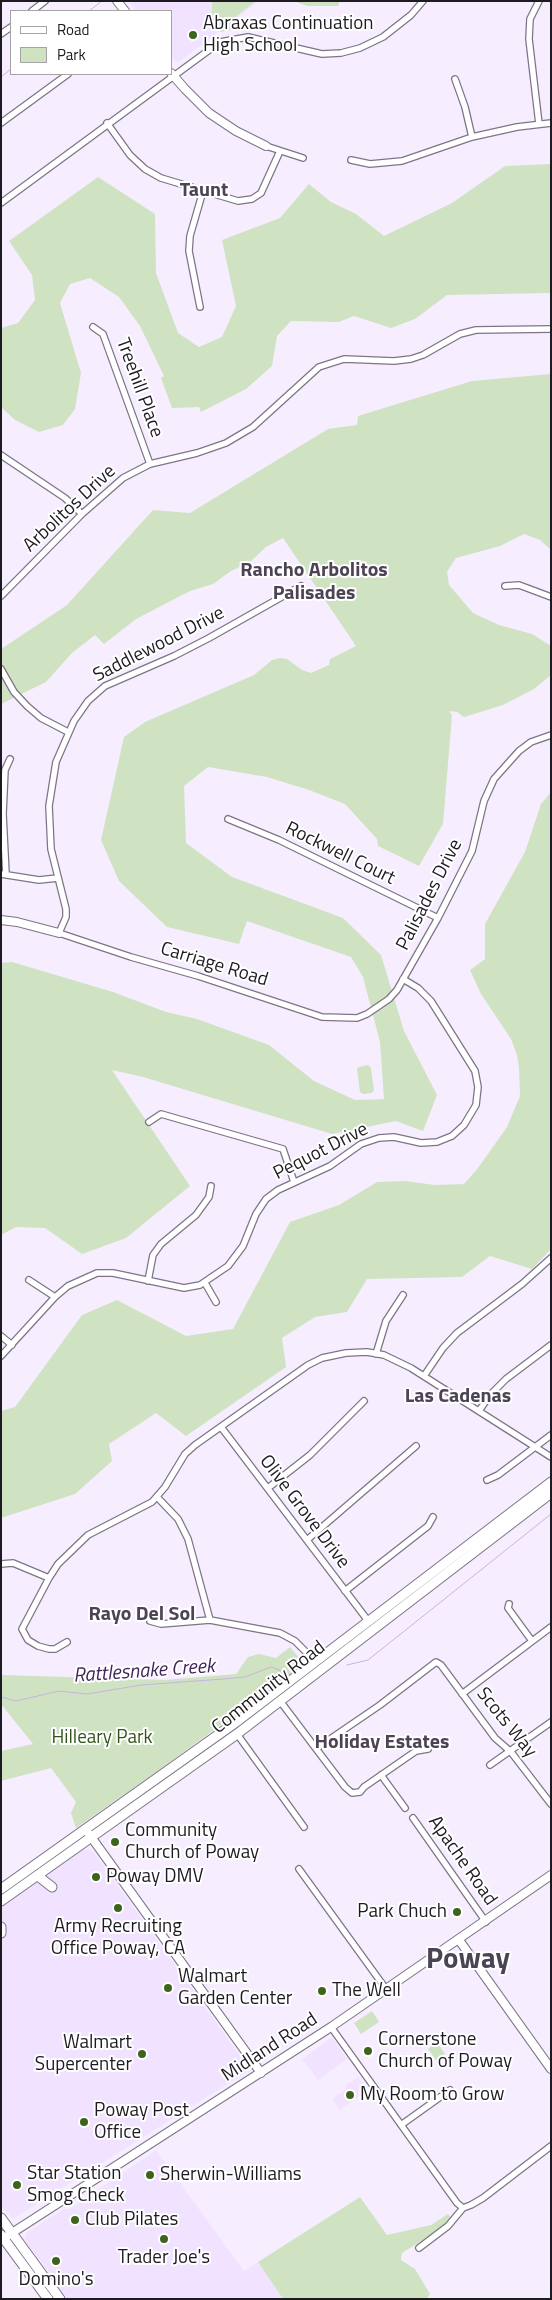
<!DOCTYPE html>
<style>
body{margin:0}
#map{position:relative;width:552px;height:2300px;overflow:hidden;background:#f6eeff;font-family:"Titillium Web",sans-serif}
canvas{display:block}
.frame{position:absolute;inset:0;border:2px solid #1e1a21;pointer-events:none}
.legend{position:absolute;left:10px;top:10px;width:162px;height:65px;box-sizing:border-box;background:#fff;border:1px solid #a5a3a6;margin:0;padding:6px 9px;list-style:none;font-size:15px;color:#1e1a21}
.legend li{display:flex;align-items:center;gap:10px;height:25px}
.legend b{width:25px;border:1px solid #a5a3a6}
</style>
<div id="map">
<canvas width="552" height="2300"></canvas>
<div class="frame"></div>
<ul class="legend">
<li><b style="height:6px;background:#fff"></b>Road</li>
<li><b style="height:14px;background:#cfe3c3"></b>Park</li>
</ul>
</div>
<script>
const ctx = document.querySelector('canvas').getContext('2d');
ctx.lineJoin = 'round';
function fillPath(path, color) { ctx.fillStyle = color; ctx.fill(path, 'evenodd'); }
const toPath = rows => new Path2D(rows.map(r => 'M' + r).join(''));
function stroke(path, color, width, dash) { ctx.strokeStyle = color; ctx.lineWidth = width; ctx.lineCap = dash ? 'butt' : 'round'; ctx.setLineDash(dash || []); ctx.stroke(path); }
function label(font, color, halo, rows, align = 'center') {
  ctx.font = font + ' "Titillium Web",sans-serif'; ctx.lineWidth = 4; ctx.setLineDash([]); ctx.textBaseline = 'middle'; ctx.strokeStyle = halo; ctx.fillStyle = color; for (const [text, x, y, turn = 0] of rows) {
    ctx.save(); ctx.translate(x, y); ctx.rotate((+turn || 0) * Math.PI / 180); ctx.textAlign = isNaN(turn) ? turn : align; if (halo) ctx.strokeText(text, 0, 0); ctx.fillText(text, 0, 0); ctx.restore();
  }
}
fillPath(toPath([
 [129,1,259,1,179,62,171,58,171,11,136,11],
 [83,1849,93,1851,248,2067,245,2073,13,2219,1,2206,1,1907],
 [332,2037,347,2059,318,2080,302,2059],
 [358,2077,367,2090,340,2110,332,2099,346,2089,346,2085],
 [156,2150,244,2271,258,2262,283,2299,68,2299,25,2240,26,2233,64,2209,70,2209]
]), '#f1e3ff');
fillPath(toPath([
 [212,1,256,1,235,17,234,29,221,32,211,27],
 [294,1,340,1,338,6,307,6],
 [551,164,551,293,447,295,415,319,391,328,354,316,339,322,291,321,277,336,272,366,246,389,201,412,199,407,172,408,161,378,164,376,140,326,119,297,90,278,70,284,60,303,81,373,75,409,63,425,39,432,15,420,1,407,1,328,18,323,35,300,32,275,9,241,98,177,155,214,156,273,178,333,199,347,222,337,236,306,222,240,280,218,309,184,331,202,356,214,384,236,452,203,505,166],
 [551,374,551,550,540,540,524,534,500,546,456,558,447,572,449,585,473,613,499,625,532,634,551,646,551,675,534,689,503,705,464,717,457,712,449,711,452,715,443,824,419,866,378,846,377,839,345,804,309,790,267,777,208,767,184,786,186,843,232,877,343,918,381,955,404,1031,437,1095,423,1131,396,1121,332,1134,143,1077,112,1070,190,1186,126,1238,82,1254,45,1228,16,1227,1,1235,1,963,12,962,113,992,166,1012,197,1019,269,1045,314,1081,355,1100,384,1099,380,1042,363,977,351,957,247,921,239,944,167,927,119,881,101,840,124,737,145,722,254,675,272,660,280,658,287,659,302,670,311,673,329,665,330,659,356,646,283,538,266,547,250,562,231,571,213,584,190,591,136,619,104,644,95,635,72,653,46,682,1,704,1,649,67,605,153,510,190,513,328,429,357,425,358,416,472,381],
 [551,792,551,1249,532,1269,490,1256,462,1277,367,1279,347,1312,315,1317,282,1338,286,1367,186,1436,156,1413,109,1444,112,1461,75,1494,1,1518,1,1411,15,1407,82,1315,117,1300,186,1336,233,1329,290,1222,339,1205,377,1182,404,1181,435,1185,464,1184,478,1168,507,1127,520,1096,519,1068,517,1055,511,1039,481,994,470,970,485,959,485,924,525,852,541,804],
 [368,1065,371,1068,374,1090,372,1093,363,1094,360,1092,357,1069,359,1067],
 [290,1647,304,1664,152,1775,76,1828,71,1813,76,1802,51,1768,1,1781,1,1751,33,1744,1,1704,1,1675,165,1680,236,1674,248,1657,259,1654,276,1658],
 [372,2011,379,2022,361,2034,354,2023],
 [437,2042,445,2054,436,2060,428,2049],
 [360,2197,387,2235,431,2225,448,2214,451,2218,434,2233,402,2253,401,2260,415,2269,430,2294,427,2299,283,2299,258,2262]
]), '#cfe3c3');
stroke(toPath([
 [89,11,102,1],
 [1,77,11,69],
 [347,1665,368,1660,551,1514],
 [1,1697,16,1701,59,1691,87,1694,141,1685,223,1679,245,1677,271,1667,288,1673]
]), '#c9b3de', 1);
const street = toPath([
 [539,1,530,19,529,39,539,124],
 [32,11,45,1],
 [1,34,11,27],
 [455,79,465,107,472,137],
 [1,123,68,74],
 [107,123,130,155,145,169,161,178,238,201,252,199,261,193,280,151],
 [266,146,303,158],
 [351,160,370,164,402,161,472,137,517,127,551,123],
 [1,203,220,42,248,37,322,54,341,53,360,48,383,37,411,15,423,1],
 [200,307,189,251,190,236,203,191],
 [93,327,103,334,150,464],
 [1,455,65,498,82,514],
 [301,586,209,638,174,656,105,686,88,701,74,721,56,762,49,806,51,849,66,909,66,917,59,933,131,957,198,976,322,1017,357,1018,367,1014,389,999,397,990,438,918,472,851,484,801,494,779,519,751,531,742,551,735],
 [505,586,519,585,551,597],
 [1,596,82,514,123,478,150,464,197,453,226,443,253,427,319,367,344,359,394,361,411,359,423,355,460,334,476,330,551,329],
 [1,669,14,692,27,706,41,718,68,732],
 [228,819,279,840,438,918],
 [1,874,39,880,58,878],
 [6,874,3,814,5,770,10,759],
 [149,1122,161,1114,283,1149,294,1182],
 [29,1280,55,1297],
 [148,1281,153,1255,161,1244,196,1215,209,1197,211,1186],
 [205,1283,216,1302],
 [1,1336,12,1345],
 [376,1354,386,1321,403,1295],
 [1,1356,55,1297,68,1286,97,1273,113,1273,184,1288,200,1285,228,1266,243,1246,256,1214,266,1199,278,1190,330,1166,361,1144,379,1138,394,1137,421,1143,437,1142,452,1136,464,1125,476,1105,478,1087,475,1071,431,1001,418,988,403,979],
 [424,1376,443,1348,457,1333,522,1284,551,1258],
 [479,1411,490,1395,506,1379,551,1345],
 [221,1427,369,1622],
 [487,1480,498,1475,551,1435],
 [268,1488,310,1455,364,1401],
 [157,1497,178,1519,188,1539,210,1620],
 [307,1540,416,1446],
 [1,1564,13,1563,49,1578],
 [345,1591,428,1526,433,1517],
 [509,1604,508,1608,532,1641],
 [150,1621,161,1624,210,1620,280,1633,295,1641,315,1661],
 [67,1642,55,1649,49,1649,38,1646,28,1640,22,1629,49,1578,58,1564,88,1535,152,1502,165,1487,185,1454,195,1445,308,1365,322,1358,346,1353,367,1352,384,1355,411,1368,551,1457],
 [462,1694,551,1627],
 [280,1701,345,1787,352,1793,360,1792,364,1787,416,1751,428,1749],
 [237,1734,304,1827],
 [317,1748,380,1705,436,1662,441,1665,495,1738,511,1752,551,1804],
 [490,1765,551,1722],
 [381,1775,405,1808],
 [413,1818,486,1922],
 [299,1869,386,1989],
 [331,2027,457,2203,463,2208],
 [401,2125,450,2090],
 [419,2248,448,2226,463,2208,471,2205,483,2198,551,2146]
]);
const secondary = toPath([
 [117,1,125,11],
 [171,73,185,89,209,113,236,131,266,146],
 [1,920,17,922,59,933],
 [89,1834,261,2073],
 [459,1940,551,2069],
 [1,2240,331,2027,551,1875]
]);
const primary = toPath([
 [38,1876,52,1887],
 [1,1889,239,1720,551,1482],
 [1,1901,237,1734,551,1493],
 [1,1927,1,1933],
 [1,2218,60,2299],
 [1,2235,48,2299]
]);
stroke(street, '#7d7486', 8);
stroke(secondary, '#7d7486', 10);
stroke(primary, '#7d7486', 11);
stroke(street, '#fff', 5.5);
stroke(secondary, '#fff', 8);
stroke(primary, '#fff', 9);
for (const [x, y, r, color] of [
 [193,35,5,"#3d631d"],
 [115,1842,5,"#3d631d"],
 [96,1877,5,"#3d631d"],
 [118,1908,5,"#3d631d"],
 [457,1912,5,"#3d631d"],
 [168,1988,5,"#3d631d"],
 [322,1991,5,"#3d631d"],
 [368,2051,5,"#3d631d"],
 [142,2054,5,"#3d631d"],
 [350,2095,5,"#3d631d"],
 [84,2122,5,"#3d631d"],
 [150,2175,5,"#3d631d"],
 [17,2185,5,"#3d631d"],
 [75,2220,5,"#3d631d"],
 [164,2239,5,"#3d631d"],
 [56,2261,5,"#3d631d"]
]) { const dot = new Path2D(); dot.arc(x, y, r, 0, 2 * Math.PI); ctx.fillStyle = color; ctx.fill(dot); stroke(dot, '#fff', 2); }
label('19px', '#1e1a21', '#fff', [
 ["Abraxas Continuation",203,24],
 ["High School",203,46],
 ["Community",125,1831],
 ["Church of Poway",125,1853],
 ["Poway DMV",106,1877],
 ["Park Chuch",447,1912,"right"],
 ["Army Recruiting",118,1927,"center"],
 ["Office Poway, CA",118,1949,"center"],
 ["Walmart",178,1977],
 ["Garden Center",178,1999],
 ["The Well",332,1991],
 ["Cornerstone",378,2040],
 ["Church of Poway",378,2062],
 ["Walmart",132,2043,"right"],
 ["Supercenter",132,2065,"right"],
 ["My Room to Grow",360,2095],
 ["Poway Post",94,2111],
 ["Office",94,2133],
 ["Star Station",27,2174],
 ["Smog Check",27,2196],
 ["Sherwin-Williams",160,2175],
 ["Club Pilates",85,2220],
 ["Trader Joe's",164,2258,"center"],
 ["Domino's",56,2280,"center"]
], 'left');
label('19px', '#1e1a21', '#fff', [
 ["Treehill Place",139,388,70],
 ["Arbolitos Drive",70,509,-43],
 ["Saddlewood Drive",159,645,-27],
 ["Rockwell Court",340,854,26],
 ["Palisades Drive",430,895,-63],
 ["Carriage Road",214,965,17],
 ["Pequot Drive",321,1152,-27],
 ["Olive Grove Drive",304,1512,53],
 ["Community Road",269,1688,-38],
 ["Scots Way",506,1723,51],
 ["Apache Road",462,1861,55],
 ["Midland Road",270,2048,-33]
]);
label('19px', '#35541a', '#fff', [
 ["Hilleary Park",102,1738]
]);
label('bold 20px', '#4c4354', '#fff', [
 ["Taunt",204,191],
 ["Rancho Arbolitos",314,571],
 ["Palisades",314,594],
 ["Las Cadenas",458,1397],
 ["Rayo Del Sol",142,1615],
 ["Holiday Estates",382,1743]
]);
label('italic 20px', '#422559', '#fff', [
 ["Rattlesnake Creek",144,1672,-4]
]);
label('bold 29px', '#4c4354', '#fff', [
 ["Poway",468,1961]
]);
</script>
